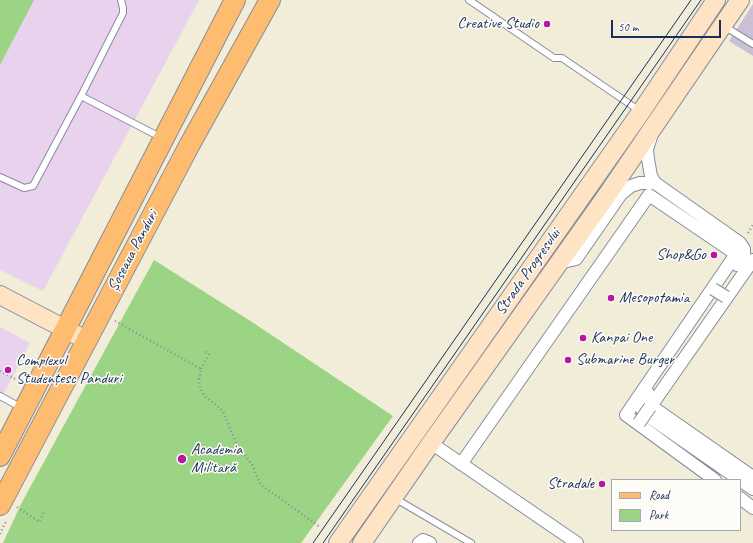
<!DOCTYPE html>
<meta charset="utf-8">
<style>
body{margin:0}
#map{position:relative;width:753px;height:543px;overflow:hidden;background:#f2edd8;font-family:Caveat,sans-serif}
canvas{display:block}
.legend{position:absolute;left:611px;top:479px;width:130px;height:52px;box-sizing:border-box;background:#fdfcf7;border:1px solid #a3aaba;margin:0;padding:5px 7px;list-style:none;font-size:12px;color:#1b2f5e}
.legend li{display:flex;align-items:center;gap:8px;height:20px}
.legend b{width:20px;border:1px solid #a3aaba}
.scale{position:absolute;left:611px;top:20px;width:110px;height:18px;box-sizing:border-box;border:2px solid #1b2f5e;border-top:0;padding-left:5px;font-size:12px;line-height:14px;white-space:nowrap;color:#1b2f5e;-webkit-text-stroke:3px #fdfcf7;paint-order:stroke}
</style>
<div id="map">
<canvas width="753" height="543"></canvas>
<ul class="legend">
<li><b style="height:5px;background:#fdbc6f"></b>Road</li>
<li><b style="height:11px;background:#9cd486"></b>Park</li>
</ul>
<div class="scale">50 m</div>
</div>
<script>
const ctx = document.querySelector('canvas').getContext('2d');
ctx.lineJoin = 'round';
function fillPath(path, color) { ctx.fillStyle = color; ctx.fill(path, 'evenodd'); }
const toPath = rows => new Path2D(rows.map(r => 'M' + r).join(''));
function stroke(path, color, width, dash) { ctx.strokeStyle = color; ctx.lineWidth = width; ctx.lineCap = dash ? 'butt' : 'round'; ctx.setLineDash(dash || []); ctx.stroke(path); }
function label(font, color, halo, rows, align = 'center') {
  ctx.font = font + ' Caveat,sans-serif'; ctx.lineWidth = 3; ctx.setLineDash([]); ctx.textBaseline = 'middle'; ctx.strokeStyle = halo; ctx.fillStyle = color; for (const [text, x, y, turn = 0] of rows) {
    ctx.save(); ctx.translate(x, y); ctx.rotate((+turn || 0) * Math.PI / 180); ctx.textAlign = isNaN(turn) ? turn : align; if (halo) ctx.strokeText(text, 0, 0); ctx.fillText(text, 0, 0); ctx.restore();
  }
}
fillPath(toPath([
 [0,0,199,0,43,291,0,270],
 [0,327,30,343,0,401]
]), '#e8d2ee');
fillPath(toPath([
 [753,4,753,56,729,41]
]), '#c9bfd7');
fillPath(toPath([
 [0,0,34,0,0,65],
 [154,260,252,322,393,416,301,543,3,543,21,504]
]), '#9cd486');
const lane = toPath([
 [121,0,123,8,123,13,81,96,162,138],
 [469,0,554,58,562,58,640,111],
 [724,26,753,44],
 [0,177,24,188,33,186,81,96],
 [0,396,22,408],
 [396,499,471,543]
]);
const street = toPath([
 [651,137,647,149,648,159,651,176,655,183,740,243,744,249,744,254,737,265],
 [753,260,651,406,753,477],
 [559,263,576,259,621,194,631,186,640,183,655,183],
 [648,393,641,404,641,408,645,414,740,480],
 [431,443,577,543],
 [461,464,649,195,736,254,626,415,715,480],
 [740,480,753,489],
 [740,498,753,508],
 [419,543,423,540,430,543]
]);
const secondary = toPath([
 [0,295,86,340],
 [338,543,641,112,716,0],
 [362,543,431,443,605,198,740,0]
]);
const primary = toPath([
 [0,456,235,0],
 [0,505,190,144,270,0]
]);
stroke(lane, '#868e9b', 8);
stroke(street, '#868e9b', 14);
stroke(secondary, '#868e9b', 20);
stroke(primary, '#868e9b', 22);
stroke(toPath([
 [748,233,753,225],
 [115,321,201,369,199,379,200,388,204,395,223,411,236,443,253,466,260,484,320,527],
 [201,369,209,354,204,351],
 [0,371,21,382],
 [17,507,39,522,45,510],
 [0,534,6,521]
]), '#868e9b', 2.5, [1, 3]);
stroke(lane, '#fff', 6);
stroke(street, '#fff', 12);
stroke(secondary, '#fee4c5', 18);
stroke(primary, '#fdbc6f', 20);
stroke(toPath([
 [313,543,691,0],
 [323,543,701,0]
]), '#1b2f5e', 1);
const streetBridge = toPath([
 [713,289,726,297],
 [639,423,650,407]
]);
stroke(streetBridge, '#868e9b', 14, []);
stroke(streetBridge, '#fff', 12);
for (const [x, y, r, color] of [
 [547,24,4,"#b5179e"],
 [714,255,4,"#b5179e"],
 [611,298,4,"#b5179e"],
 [583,338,4,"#b5179e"],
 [568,360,4,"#b5179e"],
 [8,370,4,"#b5179e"],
 [182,459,5,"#b5179e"],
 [602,484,4,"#b5179e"]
]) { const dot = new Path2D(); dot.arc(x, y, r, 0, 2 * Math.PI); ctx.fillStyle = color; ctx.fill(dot); stroke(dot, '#fdfcf7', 1.5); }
label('16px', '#1b2f5e', '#fdfcf7', [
 ["Creative Studio",539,24,"right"],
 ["Shop&Go",706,255,"right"],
 ["Mesopotamia",619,298],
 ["Kanpai One",591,338],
 ["Submarine Burger",576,360],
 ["Complexul",16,361],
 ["Studențesc Panduri",16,379],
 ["Academia",191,450],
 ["Militară",191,468],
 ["Stradale",594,484,"right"]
], 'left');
label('16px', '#1b2f5e', '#fdfcf7', [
 ["Șoseaua Panduri",133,251,-62],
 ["Strada Progresului",528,272,-55]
]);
</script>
